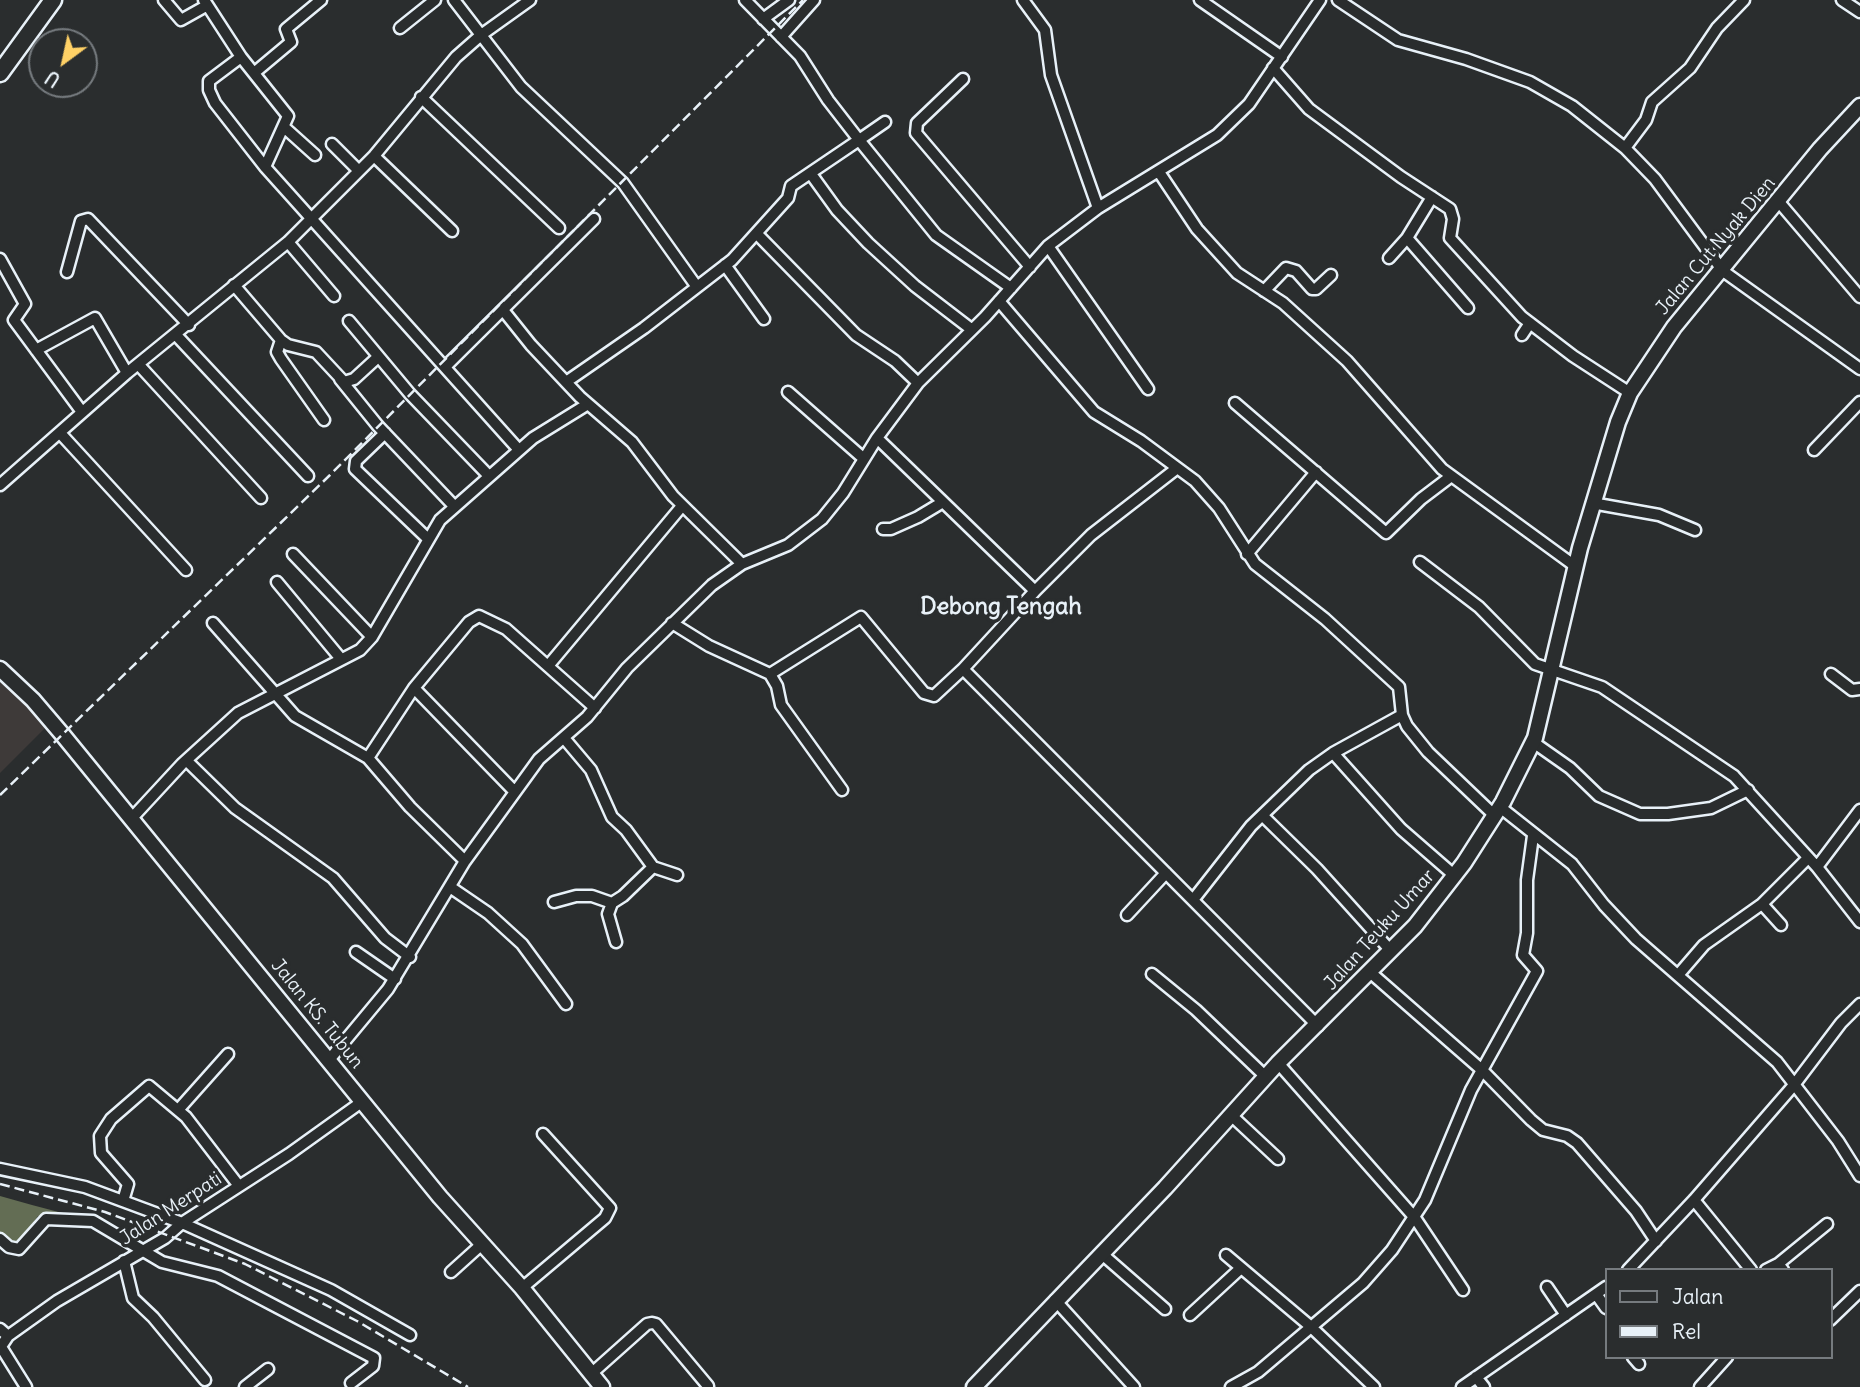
<!DOCTYPE html>
<style>
body{margin:0}
#map{position:relative;width:1860px;height:1387px;overflow:hidden;background:#2a2d2e;font-family:Delius,sans-serif}
canvas{display:block}
.legend{position:absolute;left:1605px;top:1268px;width:228px;height:91px;box-sizing:border-box;background:#2a2d2e;border:2px solid #767b7f;margin:0;padding:9px 12px;list-style:none;font-size:21px;color:#e8f1f8}
.legend li{display:flex;align-items:center;gap:14px;height:35px}
.legend b{width:35px;border:2px solid #767b7f}
.north{position:absolute;left:28px;top:28px;width:70px;height:70px;box-sizing:border-box;background:#2a2d2e;border:2px solid #767b7f;border-radius:50%;rotate:213deg;font-size:19px;font-weight:700;line-height:28px;text-align:center;color:#e8f1f8}
.north::after{content:'';display:block;margin:auto;width:24px;height:32px;background:#ffd166;clip-path:polygon(50% 0,100% 100%,50% 72%,0 100%)}
</style>
<div id="map">
<canvas width="1860" height="1387"></canvas>
<ul class="legend">
<li><b style="height:9px;background:#2a2d2e"></b>Jalan</li>
<li><b style="height:9px;background:#e8f1f8"></b>Rel</li>
</ul>
<div class="north">U</div>
</div>
<script>
const ctx = document.querySelector('canvas').getContext('2d');
ctx.lineJoin = 'round';
function fillPath(path, color) { ctx.fillStyle = color; ctx.fill(path, 'evenodd'); }
const toPath = rows => new Path2D(rows.map(r => 'M' + r).join(''));
function stroke(path, color, width, dash) { ctx.strokeStyle = color; ctx.lineWidth = width; ctx.lineCap = dash ? 'butt' : 'round'; ctx.setLineDash(dash || []); ctx.stroke(path); }
function label(font, color, halo, rows, align = 'center') {
  ctx.font = font + ' Delius,sans-serif'; ctx.lineWidth = 7; ctx.setLineDash([]); ctx.textBaseline = 'middle'; ctx.strokeStyle = halo; ctx.fillStyle = color; for (const [text, x, y, turn = 0] of rows) {
    ctx.save(); ctx.translate(x, y); ctx.rotate((+turn || 0) * Math.PI / 180); ctx.textAlign = isNaN(turn) ? turn : align; if (halo) ctx.strokeText(text, 0, 0); ctx.fillText(text, 0, 0); ctx.restore();
  }
}
fillPath(toPath([
 [0,672,52,721,0,773]
]), '#3e3a39');
fillPath(toPath([
 [0,1196,32,1205,70,1215,63,1218,38,1216,17,1245,0,1249]
]), '#636d54');
const minor = toPath([
 [164,0,181,20,206,6],
 [204,0,241,57,209,81,209,90,215,103,265,167,519,450],
 [454,0,521,87,623,183,697,287],
 [1023,0,1045,30,1051,75,1098,208],
 [1200,0,1282,57],
 [1338,0,1398,40,1466,59,1530,82,1572,106,1625,148,1655,179,1723,271,1860,369],
 [1842,0,1860,12],
 [763,19,789,0],
 [400,28,435,0],
 [781,37,814,0],
 [241,57,288,116,265,167],
 [1273,68,1309,109,1401,177,1450,209,1453,219,1450,238,1522,317,1573,356,1630,393],
 [254,73,291,42,286,29,321,0],
 [963,79,917,123,916,133,1030,267],
 [421,97,559,228],
 [885,122,859,140,936,235,1011,288],
 [285,128,315,155],
 [332,144,359,171],
 [1625,148,1646,120,1652,102,1690,68,1717,28,1744,0],
 [374,156,452,231],
 [1159,172,1197,229,1237,273,1283,303,1347,361,1442,469,1575,566],
 [811,174,837,210,868,243,915,286,971,329],
 [1779,202,1860,297],
 [757,234,856,335,895,361,918,383],
 [1407,238,1468,308],
 [288,242,334,296],
 [1048,246,1148,389],
 [1389,258,1407,238,1432,197],
 [0,259,25,304,14,320,82,412],
 [725,265,764,319],
 [67,272,81,221,88,219,189,325],
 [234,285,281,340,288,345,316,352,344,382,354,379,378,357],
 [1264,291,1286,268,1296,271,1312,289,1316,289,1331,275],
 [999,301,1094,412,1141,441,1195,481,1219,508,1255,564,1325,619,1399,687,1402,715,1407,726,1428,752,1494,815],
 [503,310,531,345,580,397,632,442,673,496,742,564],
 [349,321,410,394,489,476],
 [176,335,308,476],
 [1522,335,1530,323],
 [281,340,277,352,281,359,324,420],
 [36,350,95,318,127,373],
 [138,364,261,498],
 [446,366,594,219],
 [340,379,378,426,454,506],
 [566,382,644,328,732,260,788,198,791,186,859,140,828,100,800,56,745,0],
 [788,392,863,458],
 [1235,403,1386,533,1421,499,1450,477],
 [60,433,186,570],
 [385,433,356,461,355,469,427,538],
 [877,438,1035,591],
 [1814,450,1860,402],
 [1176,469,1091,535,1035,591,963,669,1318,1026],
 [0,485,127,373,288,242,374,156,456,57,481,35,530,0],
 [1592,503,1659,515,1695,530],
 [883,529,891,529,918,517,943,502],
 [293,554,372,637],
 [1247,554,1316,472],
 [1420,562,1479,607,1535,664,1602,687,1734,776,1817,867,1860,922],
 [277,582,341,659],
 [213,623,295,716,368,758,410,807,465,861],
 [672,623,709,646,770,674,777,686,781,705,842,790],
 [548,666,682,506],
 [770,674,861,617,924,693,934,696,963,669],
 [1831,674,1852,690,1860,689],
 [414,688,514,791],
 [1533,742,1570,768,1599,796,1640,814,1668,814,1711,808,1748,790],
 [1333,753,1401,829,1455,876],
 [368,758,414,688,469,622,479,616,506,629,595,708],
 [187,761,235,808,333,878,385,938,410,957],
 [1500,807,1572,864,1604,905,1636,939,1777,1062,1838,1141,1860,1176],
 [1263,816,1317,869,1391,951],
 [132,818,182,764,238,713,360,650,372,637,440,520,533,438,588,404],
 [653,867,677,875],
 [1817,867,1860,810],
 [450,887,488,913,522,944,566,1004],
 [1193,900,1251,826,1309,770,1333,753,1402,715],
 [554,902,576,896,592,896,612,903,623,896,653,867,626,830,612,817,591,770,564,738],
 [612,903,608,914,616,942],
 [1762,904,1781,925],
 [1127,915,1166,873],
 [356,952,395,979],
 [1371,973,1482,1070,1531,1120,1543,1130,1567,1136,1577,1143,1636,1211,1656,1241],
 [1152,974,1196,1010,1266,1077],
 [1679,974,1704,945,1762,904,1808,858],
 [329,1060,388,989,465,861,539,759,587,717,627,668,712,585,742,564,788,545,822,519,843,493,877,438,918,383,985,317,1048,246,1098,208,1217,135,1249,104,1320,0],
 [1278,1063,1415,1218,1463,1290],
 [179,1109,228,1054],
 [1232,1116,1278,1159],
 [0,1169,85,1187,182,1223,331,1290,410,1335],
 [1694,1200,1751,1270],
 [123,1201,128,1184,101,1153,100,1136,111,1119,149,1086,186,1117,239,1186],
 [0,1239,9,1247,19,1249,46,1219,93,1221,162,1262,218,1276,374,1358,373,1366,351,1383],
 [1102,1254,1165,1309],
 [1226,1255,1310,1326,1374,1387],
 [124,1261,133,1298,153,1317,205,1380],
 [1778,1264,1827,1224],
 [1628,1270,1694,1200,1794,1085,1841,1023,1860,1004],
 [1766,1270,1778,1264,1783,1270],
 [451,1272,482,1244],
 [1547,1287,1566,1315],
 [522,1288,605,1218,610,1208,543,1134],
 [1596,1294,1606,1308],
 [1055,1300,1134,1387],
 [1190,1315,1241,1268],
 [1830,1320,1860,1291],
 [0,1329,8,1336],
 [1,1347,26,1387],
 [0,1348,8,1336,57,1301,165,1238,182,1223,289,1154,363,1101],
 [1633,1357,1639,1364],
 [591,1374,647,1324,652,1323,656,1324,708,1386],
 [1476,1377,1484,1387],
 [245,1387,268,1369],
 [1231,1387,1258,1372,1363,1283,1392,1250,1425,1200,1471,1090,1537,971,1523,955,1527,933,1527,880,1533,836],
 [1462,1387,1606,1287],
 [1700,1387,1727,1357]
]);
const secondary = toPath([
 [0,669,33,700,62,734,440,1197,522,1288,602,1387],
 [974,1387,1165,1188,1278,1063,1415,926,1464,863,1503,802,1535,738,1580,548,1618,422,1630,393,1674,327,1820,149,1860,106]
]);
const trunk = toPath([
 [0,73,53,0]
]);
stroke(minor, '#e8f1f8', 15);
stroke(secondary, '#e8f1f8', 19);
stroke(trunk, '#e8f1f8', 21);
stroke(minor, '#2a2d2e', 10);
stroke(secondary, '#2a2d2e', 14);
stroke(trunk, '#2a2d2e', 16);
stroke(toPath([
 [0,795,330,475,803,0],
 [0,1184,105,1212,245,1264,357,1321,468,1387]
]), '#e8f1f8', 2.5, [10, 5]);
label('19px', '#e8f1f8', '#2a2d2e', [
 ["Jalan Cut Nyak Dien",1716,246,-50],
 ["Jalan Teuku Umar",1380,930,-48],
 ["Jalan KS. Tubun",317,1014,51],
 ["Jalan Merpati",171,1209,-33]
]);
label('bold 23px', '#e8f1f8', '#2a2d2e', [
 ["Debong Tengah",1001,607]
]);
</script>
